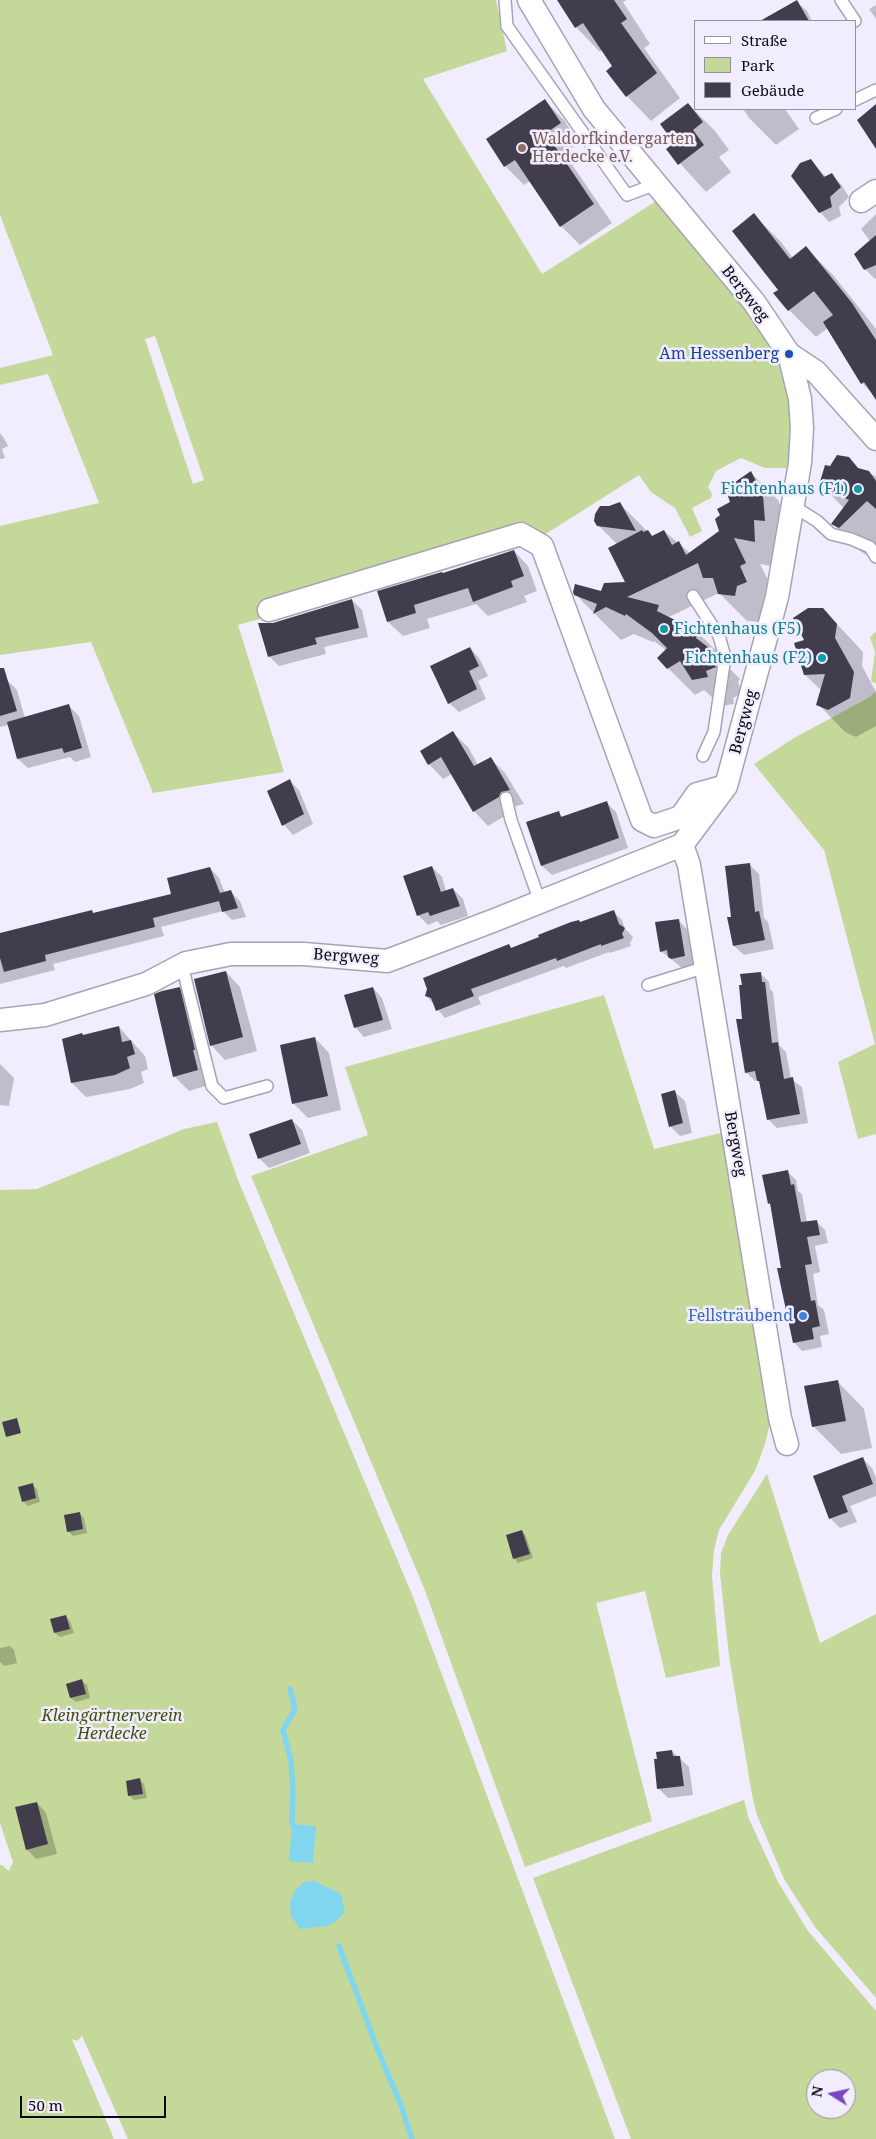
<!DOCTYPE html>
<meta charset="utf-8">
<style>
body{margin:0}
#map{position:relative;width:876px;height:2139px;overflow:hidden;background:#f1edfe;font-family:"Noto Serif",serif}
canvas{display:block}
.legend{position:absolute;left:694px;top:20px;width:162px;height:90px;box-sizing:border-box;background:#f1edfe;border:1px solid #95929f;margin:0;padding:6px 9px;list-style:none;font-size:15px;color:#0c0a11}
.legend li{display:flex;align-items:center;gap:10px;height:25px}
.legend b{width:25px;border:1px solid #95929f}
.north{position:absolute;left:806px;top:2069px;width:50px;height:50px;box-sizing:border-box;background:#f1edfe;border:1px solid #95929f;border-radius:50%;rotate:280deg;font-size:14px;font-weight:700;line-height:20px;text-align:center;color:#0c0a11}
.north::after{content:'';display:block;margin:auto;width:18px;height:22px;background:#7c47be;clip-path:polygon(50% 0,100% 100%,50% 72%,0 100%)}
.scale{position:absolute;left:20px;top:2096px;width:146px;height:22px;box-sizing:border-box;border:2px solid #0c0a11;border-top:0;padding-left:6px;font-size:15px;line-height:18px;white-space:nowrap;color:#0c0a11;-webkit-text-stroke:4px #f1edfe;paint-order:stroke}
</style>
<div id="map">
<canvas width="876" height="2139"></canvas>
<ul class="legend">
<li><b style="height:6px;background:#fff"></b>Straße</li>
<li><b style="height:14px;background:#c4d899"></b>Park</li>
<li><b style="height:14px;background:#413d4d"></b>Gebäude</li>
</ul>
<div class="north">N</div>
<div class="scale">50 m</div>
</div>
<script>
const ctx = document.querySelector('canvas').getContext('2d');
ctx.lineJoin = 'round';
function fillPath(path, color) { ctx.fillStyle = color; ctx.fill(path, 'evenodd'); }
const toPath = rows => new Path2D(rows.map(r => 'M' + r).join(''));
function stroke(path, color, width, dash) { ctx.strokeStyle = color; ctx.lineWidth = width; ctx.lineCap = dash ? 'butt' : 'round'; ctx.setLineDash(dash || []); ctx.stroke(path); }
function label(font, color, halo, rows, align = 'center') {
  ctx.font = font + ' "Noto Serif",serif'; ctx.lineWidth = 5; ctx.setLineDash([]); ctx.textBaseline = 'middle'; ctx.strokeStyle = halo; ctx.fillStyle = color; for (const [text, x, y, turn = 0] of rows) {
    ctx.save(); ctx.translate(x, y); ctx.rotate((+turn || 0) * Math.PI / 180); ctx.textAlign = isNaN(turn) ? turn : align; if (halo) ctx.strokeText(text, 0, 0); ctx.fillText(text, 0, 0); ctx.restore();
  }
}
fillPath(toPath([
 [0,0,496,0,507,51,423,79,542,274,661,198,745,303,778,357,789,396,793,427,790,468,765,468,741,458,716,471,708,487,712,494,711,498,692,508,702,531,690,537,675,508,651,492,639,475,536,540,238,625,284,772,153,793,91,642,0,655,0,526,99,503,48,374,0,385,0,368,53,355,0,215],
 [155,336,204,480,193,484,145,339],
 [875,632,876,633,876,684,871,681,875,652,870,637],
 [876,691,876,1134,858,1139,838,1062,875,1044,824,850,754,764,794,738,868,698],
 [604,995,654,1149,729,1131,772,1415,765,1444,755,1471,719,1530,714,1550,712,1576,720,1666,666,1678,645,1591,596,1603,652,1821,525,1867,424,1588,251,1176,368,1135,345,1067],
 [217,1122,238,1180,413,1597,615,2139,128,2139,82,2036,77,2041,72,2039,114,2139,0,2139,0,1865,2,1865,9,1871,13,1862,0,1823,0,1190,37,1189,184,1129],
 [767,1474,820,1643,876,1614,876,1998,815,1927,784,1879,757,1815,752,1795,729,1656,720,1574,721,1553,728,1535],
 [744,1800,749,1819,778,1882,808,1931,876,2011,876,2139,631,2139,533,1878],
 [816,2079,846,2079,846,2109,816,2109]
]), '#c4d899');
fillPath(toPath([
 [292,1824,316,1826,313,1863,289,1861],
 [314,1881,341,1894,345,1911,337,1921,327,1926,300,1929,291,1916,290,1903,295,1890,304,1882]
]), '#81d5ee');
fillPath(toPath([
 [558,0,627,0,623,2,650,44,644,48,680,98,651,121,627,96,613,66,602,50,600,52,576,27],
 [797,2,807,11,812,21,773,21,771,17],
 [876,5,876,19,869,9],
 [545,101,564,120,579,143,564,153,612,223,580,245,561,226,530,181,524,185,505,166],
 [688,104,715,131,729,150,719,157,731,172,706,192,667,149,676,143],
 [743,109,785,109,799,129,776,145,749,118],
 [811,161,826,177,831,174,841,184,849,197,839,207,841,216,829,222,820,212],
 [876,214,876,278,875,279,865,269,870,241,861,229],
 [754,215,781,242,793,258,806,248,833,275,876,329,876,397,862,383,828,328,816,337,789,310,779,290],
 [0,433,4,438,8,446,2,449,5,458,0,459],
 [849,458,860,470,876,476,876,545,866,555,860,551,833,524,844,508,821,485,831,467],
 [751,473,778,500,789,523,781,568,760,564,773,590,762,622,747,621,719,593,669,617,698,633,726,660,724,663,740,679,738,682,742,693,733,698,734,704,721,706,704,690,695,695,668,668,666,650,654,641,653,642,634,634,621,640,575,594,602,593,627,583,617,544,598,525,609,508,620,504,653,537,664,531,690,553,721,532,732,502],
 [514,551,528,566,537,591,524,596,527,602,488,616,476,604,427,619,430,628,403,636,388,622,379,592,443,574],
 [352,600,362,610,368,637,324,647,326,654,279,666,269,656],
 [823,609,863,652,862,666,876,692,876,726,856,737,845,732,818,704,822,691,805,675],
 [470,648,479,658,488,676,478,681,486,699,459,712,449,703],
 [7,680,17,690,25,718,69,706,79,716,91,757,75,762,70,757,28,768,18,759,9,725,0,727,0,682],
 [453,733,468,747,478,765,490,758,505,773,524,804,516,806,513,811,488,826,474,811,452,774,443,779,429,764],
 [290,781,299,790,313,824,293,835,284,825,269,791],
 [607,803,616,812,628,848,552,875,542,866,528,823,558,813,563,817],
 [749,864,759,874,764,918,768,922,774,949,744,955,734,946,732,918],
 [432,867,442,877,446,891,453,889,463,899,468,916,441,925,437,921,428,925,418,915],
 [210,868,219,878,225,893,231,892,240,901,246,917,232,920,223,911,161,927,164,936,53,964,55,970,0,984,0,936,92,911,94,914,173,895],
 [614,912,622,920,625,929,633,937,630,943,631,946,610,953,609,952,566,968,564,966,478,997,481,1004,445,1018,426,995,509,946,512,948,579,921,581,923],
 [678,920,688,930,694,965,682,968,661,951],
 [226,972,240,987,257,1051,225,1060,211,1045],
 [760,973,769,982,770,989,773,992,779,1045,786,1052,791,1079,802,1087,808,1123,777,1128,768,1119,761,1084,758,1080,755,1081,746,1072,737,1020,744,1020,743,986],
 [179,988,194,1003,212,1084,189,1091,174,1076],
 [373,988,382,998,392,1029,364,1037,355,1027],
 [119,1027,145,1056,148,1069,141,1072,144,1083,130,1089,86,1097,72,1083,84,1036],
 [315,1038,329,1053,341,1110,308,1118,293,1103],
 [0,1064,14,1078,9,1106,0,1105],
 [675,1092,685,1101,692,1133,680,1136,670,1126],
 [292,1120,302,1130,310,1153,269,1168,259,1158],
 [787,1171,796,1180,798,1191,802,1194,807,1223,816,1221,825,1230,828,1243,815,1246,820,1272,813,1274,818,1305,824,1310,829,1334,820,1336,822,1347,802,1351,794,1342,783,1269,771,1206,769,1203],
 [837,1381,864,1409,872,1448,841,1454,814,1427,806,1387],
 [862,1458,872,1468,876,1478,876,1496,850,1506,857,1522,840,1528,830,1518,814,1477],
 [32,1485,37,1489,40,1502,28,1506,23,1501],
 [79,1513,84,1518,87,1533,73,1536,68,1531],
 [522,1531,526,1536,533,1558,518,1563,514,1558],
 [66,1616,70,1621,74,1633,60,1637,55,1633],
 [10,1646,14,1650,17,1663,4,1666,0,1662,0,1648],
 [82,1681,87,1685,90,1698,76,1702,71,1698,68,1685],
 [672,1751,689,1767,693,1795,668,1798,658,1788],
 [140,1780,144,1784,147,1798,134,1800,129,1795],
 [37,1803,46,1813,57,1854,36,1859,27,1849]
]), '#0003');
stroke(toPath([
 [290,1689,295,1709,283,1730,291,1761,293,1789,292,1824],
 [339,1946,377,2048,401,2105,412,2139]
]), '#81d5ee', 5.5);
fillPath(toPath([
 [557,0,614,0,627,19,621,23,657,73,626,97,606,71,612,66,583,23,575,28],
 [797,0,809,21,760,21],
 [545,99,561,123,546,133,594,204,560,227,515,160,504,167,486,139],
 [688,103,703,122,693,130,704,145,678,165,666,149,674,143,660,124],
 [876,104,876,149,857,120],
 [811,159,824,177,832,173,841,187,830,197,832,207,819,213,791,176,800,163],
 [754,213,790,259,806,246,852,303,876,340,876,400,864,382,861,384,823,322,833,315,814,291,788,311,773,293,778,290,732,231],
 [876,235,876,265,864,270,854,254],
 [837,455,849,457,858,468,869,471,876,481,876,509,867,501,839,528,831,524,849,500,819,485,825,465,830,466],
 [751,471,763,495,765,521,754,520,755,542,734,538,746,563,740,566,747,582,737,586,735,596,718,594,713,578,703,578,698,563,627,597,659,605,657,611,699,632,696,638,713,651,711,654,716,667,706,671,708,677,692,680,680,661,667,669,657,658,667,648,652,633,626,614,625,616,606,607,593,614,597,604,574,595,573,592,575,584,601,591,604,583,625,582,608,548,642,530,643,532,648,530,652,536,664,530,672,545,679,541,686,555,719,531,715,519,720,515,717,509,730,502,726,490,738,480],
 [620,502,636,531,597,526,594,521,595,514,600,506,609,506],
 [514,550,524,576,511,581,513,587,473,602,468,588,414,605,416,613,387,622,377,591,442,572,443,573],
 [352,599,359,628,315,638,317,644,268,657,258,623,273,623],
 [808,608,823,608,837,624,835,638,854,672,850,698,828,710,816,705,825,674,804,675,794,643,804,640,793,618],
 [470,647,479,666,469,671,477,689,448,704,430,666],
 [0,668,4,668,17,711,0,716],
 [69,704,82,748,64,753,62,748,17,759,7,722],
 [453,731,474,766,491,757,510,790,501,792,499,797,473,812,441,757,428,765,420,751],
 [290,779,304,814,282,826,267,791],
 [607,801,619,838,541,866,526,822,559,811,561,817],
 [750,863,755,912,759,911,765,940,733,946,727,917,731,917,725,866],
 [432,866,441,892,453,888,460,906,430,916,428,912,417,916,403,876],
 [210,867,220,893,231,890,238,908,222,912,219,901,153,918,155,927,45,955,46,961,4,972,0,958,0,933,92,910,93,913,171,894,167,878],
 [614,910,619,924,625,928,622,934,624,938,601,946,601,944,557,961,556,958,471,989,474,996,436,1011,431,998,425,996,427,989,423,978,509,944,511,948,539,937,538,935,571,922,579,920,580,922],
 [679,919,685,956,671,959,668,957,667,950,660,952,655,922],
 [226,971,243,1037,210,1046,194,979],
 [761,972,762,982,765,982,772,1043,778,1042,784,1079,793,1077,800,1114,767,1120,759,1081,757,1081,755,1071,745,1073,736,1019,742,1019,739,985,742,985,740,974],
 [180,987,195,1050,193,1050,198,1070,173,1077,154,994,162,991],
 [373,987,383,1020,354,1028,344,995],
 [119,1026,122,1042,131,1040,135,1054,127,1057,130,1068,115,1075,71,1083,62,1039,82,1033,83,1035],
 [315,1037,328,1096,292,1104,280,1045],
 [675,1090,683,1123,669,1127,661,1094],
 [292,1119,301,1144,258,1159,249,1134],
 [788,1170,791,1185,794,1184,801,1222,817,1220,820,1235,807,1237,812,1264,805,1265,811,1301,815,1300,820,1326,812,1328,814,1339,793,1343,777,1268,781,1268,770,1203,768,1204,762,1175],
 [838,1380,846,1421,812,1427,804,1386],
 [17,1418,21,1433,6,1437,2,1422],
 [863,1457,873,1484,842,1496,848,1512,829,1519,813,1476],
 [33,1483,36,1498,22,1502,18,1487],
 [80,1512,83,1529,67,1532,64,1515],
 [522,1530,530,1554,513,1559,506,1535],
 [66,1615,70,1629,54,1633,50,1619],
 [82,1679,86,1694,70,1698,66,1684],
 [672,1750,673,1756,680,1756,684,1786,657,1789,654,1759,657,1759,656,1752],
 [140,1778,143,1794,128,1796,126,1781],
 [37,1802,48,1844,26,1850,15,1807]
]), '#413d4d');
const service = toPath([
 [505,0,507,26,627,195,656,184],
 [841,0,855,21],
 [855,100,876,90],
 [816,118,836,109],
 [793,506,817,521,831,534,851,539,870,547,876,557],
 [693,596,719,636,725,657,714,732,703,756],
 [506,798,511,820,540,902],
 [182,965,212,1086,224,1098,267,1086],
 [648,985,706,967]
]);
const minor = toPath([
 [861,201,876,191],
 [789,354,816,372,876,439],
 [269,610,521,534,542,546,642,820,654,826,681,817,697,794,726,786],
 [682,845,689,865,780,1418,787,1444],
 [0,1020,45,1015,146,984,186,963,231,954,304,954,387,961,495,920,682,845,726,786,777,597,800,463,802,428,800,399,789,354,754,302,594,109,529,0]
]);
stroke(service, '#a7a3b6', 14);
stroke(minor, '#a7a3b6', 25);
stroke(service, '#fff', 11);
stroke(minor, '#fff', 22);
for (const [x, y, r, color] of [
 [522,148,5,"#8d6e63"],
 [789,354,5,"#1a4fb4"],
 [858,489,5,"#0f9aa8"],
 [664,629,5,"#0f9aa8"],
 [822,658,5,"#0f9aa8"],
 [803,1316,5,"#3f7fe0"]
]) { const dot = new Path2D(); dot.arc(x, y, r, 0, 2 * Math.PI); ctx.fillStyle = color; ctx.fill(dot); stroke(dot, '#f1edfe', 2); }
label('16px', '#785e54', '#f1edfe', [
 ["Waldorfkindergarten",532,139],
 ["Herdecke e.V.",532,157]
], 'left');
label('16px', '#0c0a11', '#f1edfe', [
 ["Bergweg",745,294,52],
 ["Bergweg",744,722,-75],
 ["Bergweg",346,957,4],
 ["Bergweg",735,1144,80]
]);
label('16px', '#164399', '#f1edfe', [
 ["Am Hessenberg",779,354]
], 'right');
label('16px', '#0d838f', '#f1edfe', [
 ["Fichtenhaus (F1)",848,489],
 ["Fichtenhaus (F5)",674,629,"left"],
 ["Fichtenhaus (F2)",812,658]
], 'right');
label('16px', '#366cbe', '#f1edfe', [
 ["Fellsträubend",793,1316]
], 'right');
label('italic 16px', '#3f5006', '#f1edfe', [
 ["Kleingärtnerverein",112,1716],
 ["Herdecke",112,1734]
]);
</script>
